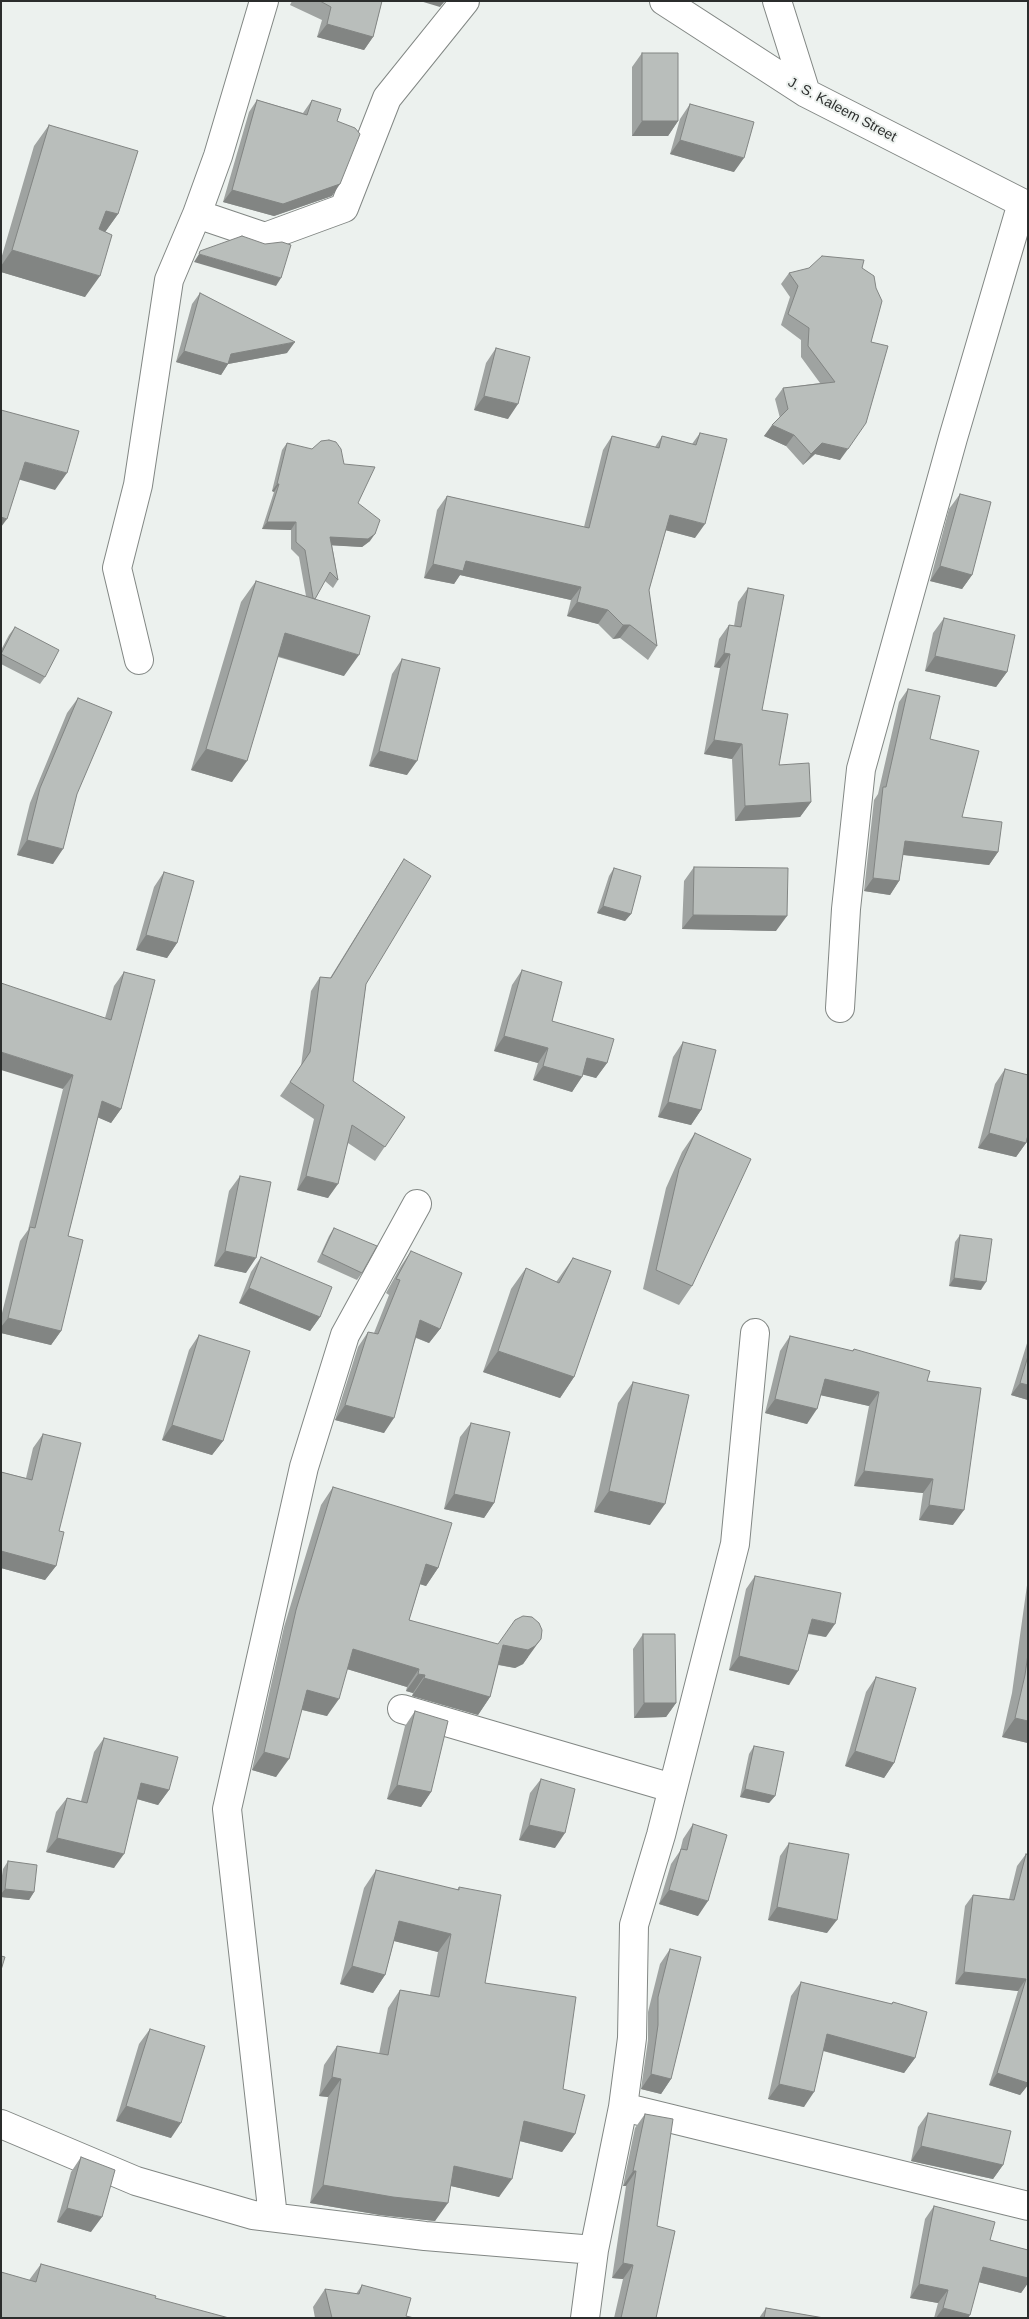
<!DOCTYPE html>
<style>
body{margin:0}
#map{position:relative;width:1029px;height:2319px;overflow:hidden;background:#ecf1ee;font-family:Arial,sans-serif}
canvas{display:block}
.frame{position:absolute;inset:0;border:2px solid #2b2d2c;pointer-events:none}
</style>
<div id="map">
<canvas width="1029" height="2319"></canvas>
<div class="frame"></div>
</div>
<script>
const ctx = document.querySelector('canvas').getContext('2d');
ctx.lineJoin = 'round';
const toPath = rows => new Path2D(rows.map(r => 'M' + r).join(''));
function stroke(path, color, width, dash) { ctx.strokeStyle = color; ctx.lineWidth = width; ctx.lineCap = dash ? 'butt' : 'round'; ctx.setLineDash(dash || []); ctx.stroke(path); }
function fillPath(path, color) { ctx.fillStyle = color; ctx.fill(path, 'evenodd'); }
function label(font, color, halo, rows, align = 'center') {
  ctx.font = font + ' Arial,sans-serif'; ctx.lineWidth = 4; ctx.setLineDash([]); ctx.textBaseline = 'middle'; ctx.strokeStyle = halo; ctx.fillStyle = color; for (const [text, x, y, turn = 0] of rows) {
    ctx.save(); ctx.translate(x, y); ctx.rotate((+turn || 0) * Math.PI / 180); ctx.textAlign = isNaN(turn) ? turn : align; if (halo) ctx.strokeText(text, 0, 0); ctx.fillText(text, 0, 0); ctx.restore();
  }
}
const street = toPath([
 [664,1,806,93,1028,206],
 [777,1,806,93],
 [197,214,265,237,344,208,387,98,465,1],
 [139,660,117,568,138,485,169,280,197,214,218,156,264,1],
 [840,1008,846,909,861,769,953,438,1022,203],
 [402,1709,672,1788],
 [623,2107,1028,2206],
 [1,2124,136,2181,253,2215,425,2236,594,2250],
 [273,2217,227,1809,304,1467,345,1335,417,1204],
 [585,2318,594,2250,623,2107,632,2038,634,1925,661,1835,735,1544,755,1333]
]);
stroke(street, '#828784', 30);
stroke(street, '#fff', 28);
fillPath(toPath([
 [292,1,382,1,373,37,364,50,317,37,322,20,290,5],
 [642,53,678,121,668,136,632,136,632,67],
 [257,100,303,113,312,100,337,121,332,196,274,216,223,202,249,112],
 [690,104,734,172,670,154,680,119],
 [49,125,118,214,105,232,85,297,1,272,1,259,34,146],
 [862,268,840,460,815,454,803,465,786,446,764,436,780,418,775,399,783,388,820,383,801,357,801,340,781,325,790,297,781,284,789,273],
 [200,293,287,353,228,364,221,375,176,362,192,304],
 [496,348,508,419,474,410,486,363],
 [700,433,695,538,666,530,649,590,657,646,648,660,620,638,613,639,598,624,567,616,571,600,460,575,454,584,424,578,437,510,447,496,584,527,603,450,612,436,655,447,662,436,692,444],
 [287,443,344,464,370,541,362,547,332,545,338,580,333,588,325,581,315,599,344,676,278,657,232,782,191,770,241,602,256,581,306,596,299,557,291,549,291,530,262,529,274,492,272,491,282,450],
 [960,494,972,575,962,589,930,581,949,509],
 [748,588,762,710,779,765,811,802,800,817,735,821,732,759,704,754,720,668,714,667,719,639,729,625,734,626,738,602],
 [944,618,1007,672,996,687,925,671,933,633],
 [15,627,45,677,40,684,1,664,1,650,9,635],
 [402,659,407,775,369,766,392,674],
 [908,689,930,739,962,817,998,852,989,865,903,855,899,881,890,895,864,891,874,800,878,794,899,702],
 [78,698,77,794,53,864,17,855,30,803,67,713],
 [404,859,366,984,353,1081,405,1117,375,1161,348,1143,328,1198,297,1190,314,1119,280,1096,301,1066,311,991,320,977,330,978,395,873],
 [694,867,776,931,682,929,684,881],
 [614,868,631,914,625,921,597,913,609,876],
 [164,872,177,943,167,958,136,950,154,887],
 [522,970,552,1021,607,1063,596,1078,583,1074,572,1092,533,1080,538,1063,494,1051,512,985],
 [124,972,121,1109,111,1123,98,1117,68,1236,61,1331,51,1345,1,1333,1,1317,20,1241,28,1230,63,1089,105,1018,114,986],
 [683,1042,701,1110,691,1125,658,1117,673,1057],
 [1005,1069,1026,1143,1016,1157,978,1148,995,1084],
 [695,1133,692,1286,679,1305,643,1289,666,1188,682,1152],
 [240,1176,246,1273,214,1266,229,1191],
 [334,1228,362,1273,357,1280,317,1262,329,1236],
 [960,1235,981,1290,949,1286,955,1242],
 [411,1251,440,1329,429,1343,416,1338,384,1433,335,1420,358,1347,368,1332,374,1333,389,1295,386,1293,401,1266],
 [261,1257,320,1317,310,1331,239,1303,251,1272],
 [573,1258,574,1377,560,1398,483,1372,511,1289,526,1268,556,1282],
 [199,1335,223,1441,212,1455,162,1440,189,1350],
 [790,1336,852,1351,854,1349,927,1381,953,1525,919,1520,923,1493,854,1486,869,1406,821,1395,807,1424,765,1413,780,1351],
 [1028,1340,1028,1400,1011,1395],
 [633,1382,650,1525,594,1512,618,1403],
 [471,1423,494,1503,484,1518,444,1509,460,1437],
 [43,1434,59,1531,56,1566,45,1580,1,1568,1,1472,26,1478,33,1448],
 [333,1487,438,1568,426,1586,420,1584,409,1620,528,1657,523,1664,515,1668,498,1665,490,1697,478,1715,412,1696,413,1693,406,1691,407,1687,347,1669,327,1716,302,1710,276,1777,252,1770,284,1627,321,1505],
 [755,1576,826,1637,808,1634,789,1685,729,1670,746,1589],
 [1028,1578,1028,1743,1002,1737,1012,1693],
 [643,1634,676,1703,666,1717,634,1718,633,1649],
 [876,1677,894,1763,884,1778,845,1766,866,1692],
 [415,1711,431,1792,421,1807,387,1799,405,1726],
 [104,1738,169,1790,158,1805,137,1799,114,1868,46,1852,56,1812,67,1798,81,1801,94,1752],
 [754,1746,775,1796,769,1803,740,1797,749,1754],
 [541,1779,555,1848,519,1840,530,1793],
 [693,1824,698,1916,659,1904,671,1864,680,1851,683,1839],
 [789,1843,827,1933,768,1920,780,1856],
 [1026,1854,1028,2085,1020,2095,989,2085,1018,1991,955,1984,965,1906,973,1895,1009,1899,1017,1866],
 [8,1861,34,1892,29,1900,1,1897,1,1882,3,1869],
 [376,1870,457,1890,459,1887,485,1983,563,2089,575,2134,562,2152,520,2141,499,2197,451,2186,435,2221,380,2215,310,2203,328,2097,319,2096,324,2065,337,2046,379,2054,388,2008,400,1990,430,1995,438,1952,394,1941,385,1975,373,1993,340,1984,364,1888],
 [670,1949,671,2079,661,2094,641,2089,648,2040,648,2012,660,1964],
 [801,1982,891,2004,893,2002,915,2058,904,2073,823,2051,804,2107,768,2099,791,1996],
 [150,2029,171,2138,116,2121,139,2044],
 [928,2113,1003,2165,993,2179,911,2161,918,2127],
 [645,2114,657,2226,656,2318,614,2318,623,2279,612,2278,626,2186,623,2186,635,2128],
 [81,2157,91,2232,57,2222,71,2172],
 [934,2206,990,2240,1028,2250,1028,2283,1021,2293,979,2282,968,2318,934,2318,938,2303,910,2298,925,2219],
 [41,2264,155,2298,1,2318],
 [362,2285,406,2316,414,2318,315,2318,313,2307,325,2289,356,2294],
 [766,2308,824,2318,759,2318]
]), '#9fa3a1');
fillPath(toPath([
 [420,1,445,1,440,7],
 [327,24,373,37,364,50,317,37],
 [642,121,678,121,668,136,632,136],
 [680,140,744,158,734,172,670,154],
 [340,184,332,196,274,216,223,202,232,190],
 [106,211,118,214,103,235,92,232],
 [12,250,100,276,85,297,1,272,1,266],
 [199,254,281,278,276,286,194,262],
 [295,342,287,353,228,364,221,375,176,362,184,351,231,354],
 [484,396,518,404,508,419,474,410],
 [772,425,794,435,786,446,764,436],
 [822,443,848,449,840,460,815,454,803,465,811,454],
 [25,462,67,473,55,490,14,478],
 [277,484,279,484,274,492,272,491],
 [670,515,705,524,695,538,661,529],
 [1,517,7,519,1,527],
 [267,522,296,522,291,530,262,529],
 [375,534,370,541,362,547,325,545,330,537],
 [466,561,581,587,571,600,460,575,454,584,424,578,433,564],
 [940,566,972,575,962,589,930,581],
 [577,602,608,610,598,624,567,616],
 [623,625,630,625,620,638,613,639],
 [285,633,359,655,344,676,271,654],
 [724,653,730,654,720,668,714,667],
 [935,656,1007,672,996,687,925,671],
 [714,740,742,744,732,759,704,754],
 [206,749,247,761,232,782,191,770],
 [379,751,417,761,407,775,369,766],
 [811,802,800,817,735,821,745,806],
 [27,840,63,849,53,864,17,855],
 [905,841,998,852,989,865,896,854],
 [873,878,899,881,890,895,864,891],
 [603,906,631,914,625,921,597,913],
 [693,915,787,916,776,931,682,929],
 [146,935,177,943,167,958,136,950],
 [504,1036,548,1048,538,1063,494,1051],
 [1,1052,73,1075,63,1089,1,1070],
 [587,1058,607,1063,596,1078,577,1073],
 [543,1066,582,1077,572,1092,533,1080],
 [102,1101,121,1109,111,1123,92,1115],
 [668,1102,701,1110,691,1125,658,1117],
 [989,1133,1026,1143,1016,1157,978,1148],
 [306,1176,338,1184,328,1198,297,1190],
 [225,1251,256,1258,246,1273,214,1266],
 [954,1278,986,1282,981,1290,949,1286],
 [249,1288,320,1317,310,1331,239,1303],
 [8,1318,61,1331,51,1345,1,1333,1,1327],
 [420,1320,440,1329,429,1343,410,1335],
 [498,1351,574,1377,560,1398,483,1372],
 [825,1379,879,1392,869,1406,815,1394],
 [1020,1383,1028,1385,1028,1400,1011,1395],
 [775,1399,817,1409,807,1424,765,1413],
 [345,1405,394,1418,384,1433,335,1420],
 [172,1425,223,1441,212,1455,162,1440],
 [864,1471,933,1479,923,1493,854,1486],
 [609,1491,665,1504,650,1525,594,1512],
 [454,1494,494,1503,484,1518,444,1509],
 [929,1505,964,1510,953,1525,919,1520],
 [1,1551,56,1566,45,1580,1,1568],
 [426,1564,438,1568,426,1586,413,1582],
 [812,1619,835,1624,826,1637,802,1632],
 [541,1639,523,1664,515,1668,490,1663,503,1645],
 [353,1649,419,1669,407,1687,340,1667],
 [739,1656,798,1671,789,1685,729,1670],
 [418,1674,425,1675,413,1693,406,1691],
 [424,1678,490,1697,478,1715,412,1696],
 [307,1690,339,1699,327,1716,295,1708],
 [644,1703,676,1703,666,1717,634,1718],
 [1015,1718,1028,1721,1028,1743,1002,1737],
 [855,1751,894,1763,884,1778,845,1766],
 [264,1752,289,1759,276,1777,252,1770],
 [141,1783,169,1790,158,1805,130,1797],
 [397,1785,431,1792,421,1807,387,1799],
 [745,1789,775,1796,769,1803,740,1797],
 [529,1825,565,1833,555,1848,519,1840],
 [57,1838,124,1854,114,1868,46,1852],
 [5,1889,34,1892,29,1900,1,1897,1,1894],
 [669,1890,708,1901,698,1916,659,1904],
 [777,1907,837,1920,827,1933,768,1920],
 [399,1921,451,1934,438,1952,386,1939],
 [352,1966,385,1975,373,1993,340,1984],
 [964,1972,1026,1979,1018,1991,955,1984],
 [827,2034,915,2058,904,2073,817,2049],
 [997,2073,1028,2083,1028,2085,1020,2095,989,2085],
 [651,2074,671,2079,661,2094,641,2089],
 [332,2077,341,2079,328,2097,319,2096],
 [779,2084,814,2092,804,2107,768,2099],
 [126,2106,181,2123,171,2138,116,2121],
 [524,2121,575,2134,562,2152,512,2139],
 [921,2146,1003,2165,993,2179,911,2161],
 [454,2166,512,2179,499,2197,442,2184],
 [633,2171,636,2171,626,2186,623,2186],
 [323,2185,448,2203,435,2221,380,2215,310,2203],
 [67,2208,102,2217,91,2232,57,2222],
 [623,2263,633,2265,623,2279,612,2278],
 [983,2267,1028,2278,1028,2283,1021,2293,974,2281],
 [919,2284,948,2290,938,2303,910,2298],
 [943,2308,970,2315,968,2318,936,2318]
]), '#828583');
const building = toPath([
 [320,1,382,1,373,37,327,24,331,7,320,1],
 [642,53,678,53,678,121,642,121,642,53],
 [257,100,307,115,312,100,341,109,337,121,355,128,360,134,340,184,283,204,232,190,257,100],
 [690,104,754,122,744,158,680,140,690,104],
 [49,125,138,151,118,214,106,211,99,229,112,235,100,276,12,250,49,125],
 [242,236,265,244,282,242,291,245,281,278,199,254,200,251,242,236],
 [822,256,864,260,862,268,874,276,876,288,882,301,871,342,888,346,866,423,848,449,822,443,811,454,794,435,772,425,788,409,783,388,835,382,808,346,809,328,788,314,798,286,789,273,809,268,822,256],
 [200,293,295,342,231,354,228,364,184,351,200,293],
 [496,348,530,357,518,404,484,396,496,348],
 [1,410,79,431,67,473,25,462,7,519,1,517,1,410],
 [700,433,727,439,705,524,670,515,649,590,657,646,630,625,623,625,608,610,577,602,581,587,466,561,463,571,433,564,447,496,589,528,612,436,659,448,662,436,696,445,700,433],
 [329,440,336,442,341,449,344,464,375,467,358,503,380,520,375,534,368,539,330,537,338,580,330,572,315,599,313,598,305,550,296,542,296,522,267,522,279,484,277,484,287,443,312,449,321,441,329,440],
 [960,494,991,502,972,575,940,566,960,494],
 [256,581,370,616,359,655,285,633,247,761,206,749,256,581],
 [748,588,784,595,762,710,788,714,779,765,809,763,811,802,745,806,742,744,714,740,730,654,724,653,729,625,741,627,748,588],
 [944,618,1015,635,1007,672,935,656,944,618],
 [15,627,59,650,45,677,1,654,15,627],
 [402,659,440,668,417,761,379,751,402,659],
 [908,689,940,696,930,739,979,751,962,817,1002,822,998,852,905,841,899,881,873,878,883,787,886,787,908,689],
 [78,698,112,712,77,794,63,849,27,840,40,788,78,698],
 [404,859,431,876,366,984,353,1081,405,1117,385,1147,352,1125,338,1184,306,1176,324,1105,290,1082,310,1052,320,977,331,978,404,859],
 [694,867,788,868,787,916,693,915,694,867],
 [614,868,641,876,631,914,603,906,614,868],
 [164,872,194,881,177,943,146,935,164,872],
 [522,970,562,982,552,1021,614,1039,607,1063,587,1058,582,1077,543,1066,548,1048,504,1036,522,970],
 [124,972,155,980,121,1109,102,1101,68,1236,83,1240,61,1331,8,1318,30,1227,35,1228,73,1075,1,1052,1,983,111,1020,124,972],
 [683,1042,716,1050,701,1110,668,1102,683,1042],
 [1005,1069,1028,1075,1028,1135,1026,1143,989,1133,1005,1069],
 [695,1133,751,1159,692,1286,656,1270,679,1169,695,1133],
 [240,1176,271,1182,256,1258,225,1251,240,1176],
 [334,1228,377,1246,362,1273,322,1254,334,1228],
 [960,1235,992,1239,986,1282,954,1278,960,1235],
 [411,1251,462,1273,440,1329,420,1320,394,1418,345,1405,368,1332,378,1334,400,1280,396,1279,411,1251],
 [261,1257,332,1287,320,1317,249,1288,261,1257],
 [573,1258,611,1271,574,1377,498,1351,526,1268,559,1283,573,1258],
 [199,1335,250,1351,223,1441,172,1425,199,1335],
 [790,1336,853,1351,854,1349,930,1371,927,1381,981,1388,964,1510,929,1505,933,1479,864,1471,879,1392,825,1379,817,1409,775,1399,790,1336],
 [1028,1356,1028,1385,1020,1383,1028,1356],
 [633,1382,689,1395,665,1504,609,1491,633,1382],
 [471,1423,510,1432,494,1503,454,1494,471,1423],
 [43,1434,81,1443,59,1531,64,1532,56,1566,1,1551,1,1472,32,1480,43,1434],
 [333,1487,452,1523,438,1568,426,1564,409,1620,498,1644,515,1620,523,1616,532,1617,539,1623,542,1630,541,1639,535,1646,528,1650,503,1645,490,1697,424,1678,425,1675,418,1674,419,1669,353,1649,339,1699,307,1690,289,1759,264,1752,296,1610,333,1487],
 [755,1576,841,1593,835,1624,812,1619,798,1671,739,1656,755,1576],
 [643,1634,675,1634,676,1703,644,1703,643,1634],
 [1028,1654,1028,1721,1015,1718,1025,1675,1028,1654],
 [876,1677,916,1688,894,1763,855,1751,876,1677],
 [415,1711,448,1721,431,1792,397,1785,415,1711],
 [104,1738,178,1757,169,1790,141,1783,124,1854,57,1838,67,1798,87,1803,104,1738],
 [754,1746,784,1752,775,1796,745,1789,754,1746],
 [541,1779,575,1789,565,1833,529,1825,541,1779],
 [693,1824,727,1835,708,1901,669,1890,681,1849,687,1850,693,1824],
 [789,1843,849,1854,837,1920,777,1907,789,1843],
 [1026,1854,1028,1855,1028,2083,997,2073,1026,1979,964,1972,973,1895,1014,1900,1026,1854],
 [8,1861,37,1865,34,1892,5,1889,8,1861],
 [376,1870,459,1890,459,1887,501,1895,485,1983,576,1997,563,2089,585,2095,575,2134,524,2121,512,2179,454,2166,448,2203,393,2197,323,2185,341,2079,332,2077,337,2046,388,2055,400,1990,439,1997,451,1934,399,1921,385,1975,352,1966,376,1870],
 [670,1949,701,1957,671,2079,651,2074,658,2025,658,1997,670,1949],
 [1,1956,5,1957,1,1970,1,1956],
 [801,1982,892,2004,893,2002,927,2012,915,2058,827,2034,814,2092,779,2084,801,1982],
 [150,2029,205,2046,181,2123,126,2106,150,2029],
 [928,2113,1011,2131,1003,2165,921,2146,928,2113],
 [645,2114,673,2119,657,2226,675,2231,656,2318,621,2318,633,2265,623,2263,636,2171,633,2171,645,2114],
 [81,2157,115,2170,102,2217,67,2208,81,2157],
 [934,2206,995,2222,990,2240,1028,2250,1028,2278,983,2267,970,2315,943,2308,948,2290,919,2284,934,2206],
 [41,2264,156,2296,155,2298,229,2318,1,2318,1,2272,36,2282,41,2264],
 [362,2285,411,2298,406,2316,414,2318,332,2318,325,2289,359,2294,362,2285],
 [766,2308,824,2318,764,2318,766,2308]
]);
fillPath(building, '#b9bebb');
stroke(building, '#828583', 1);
label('14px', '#2b2d2c', '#ecf1ee', [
 ["J. S. Kaleem Street",842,110,28]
]);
</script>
